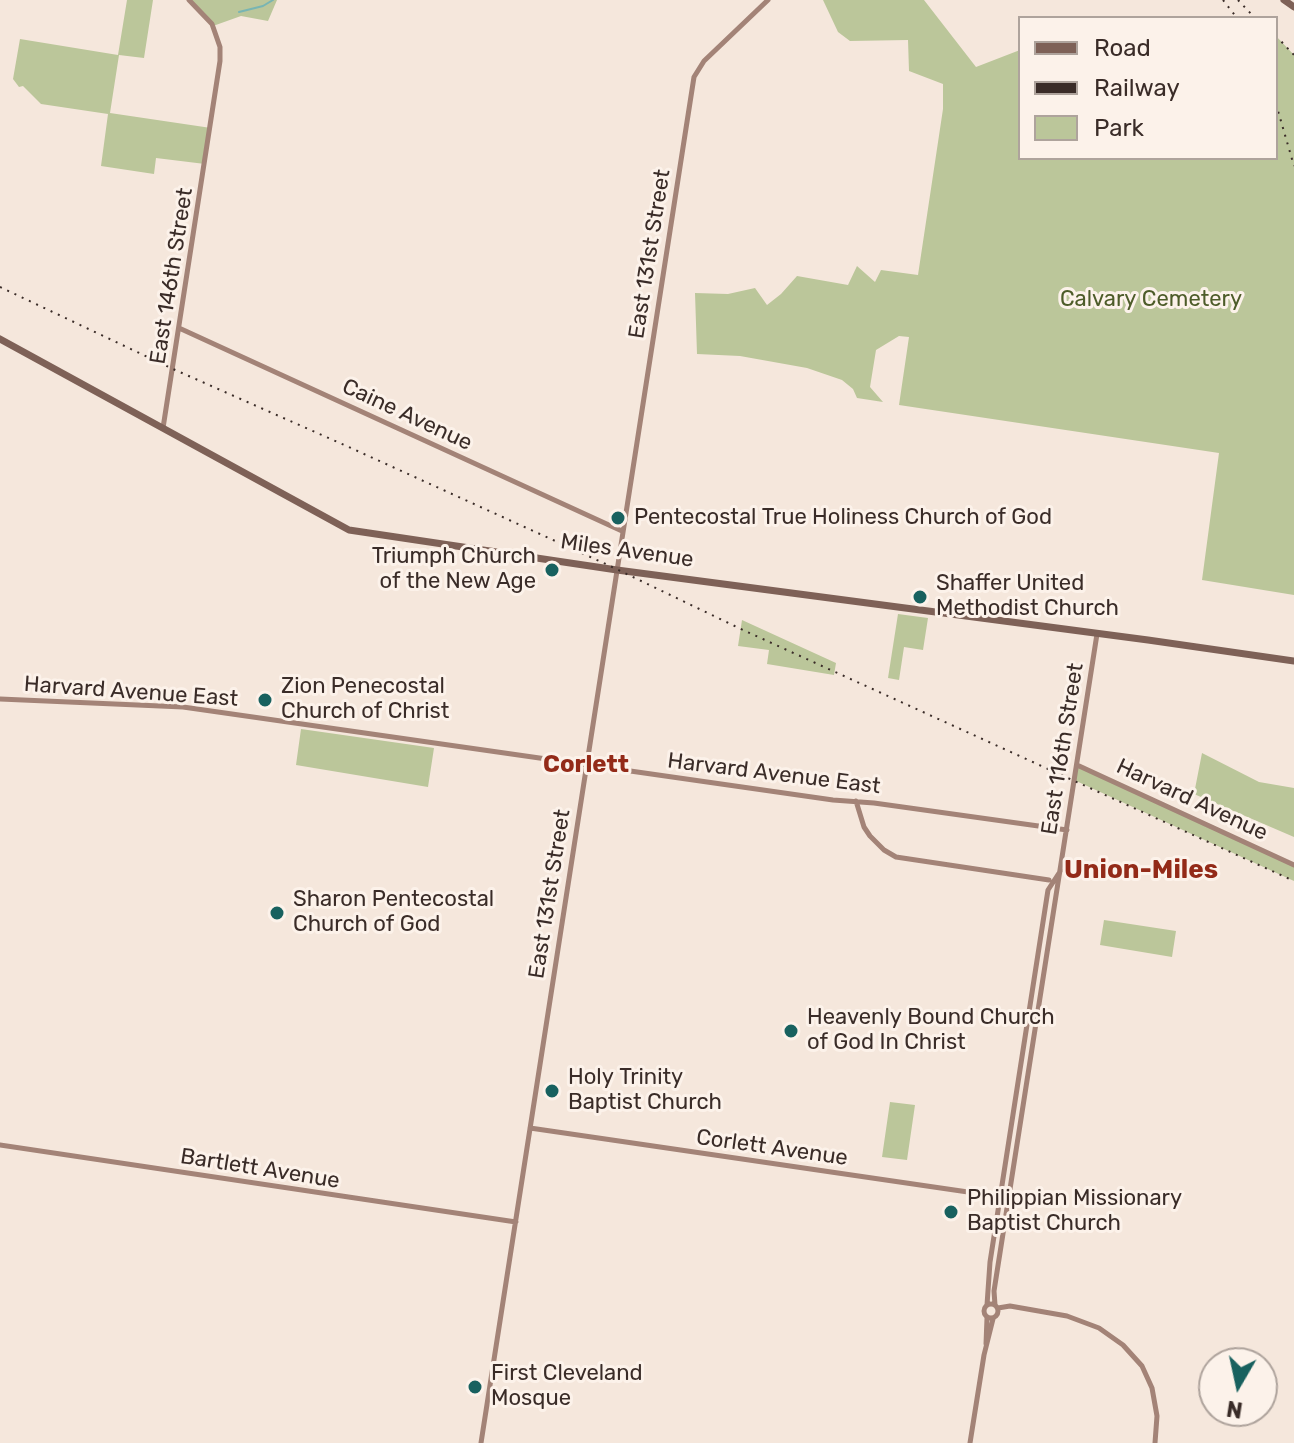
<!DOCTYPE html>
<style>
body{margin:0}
#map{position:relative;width:1294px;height:1443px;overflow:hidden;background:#f5e7dc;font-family:Rubik,sans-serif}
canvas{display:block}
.legend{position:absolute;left:1018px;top:16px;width:260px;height:144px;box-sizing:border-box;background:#fcf2ea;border:2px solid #aea39c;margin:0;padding:10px 14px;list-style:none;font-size:24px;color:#3a2c28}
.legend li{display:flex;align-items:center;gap:16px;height:40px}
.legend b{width:40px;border:2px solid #aea39c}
.north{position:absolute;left:1198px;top:1347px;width:80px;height:80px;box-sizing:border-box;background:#fcf2ea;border:2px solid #aea39c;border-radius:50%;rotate:189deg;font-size:22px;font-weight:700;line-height:32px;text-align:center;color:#3a2c28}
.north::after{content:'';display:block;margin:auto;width:28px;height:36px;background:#18615f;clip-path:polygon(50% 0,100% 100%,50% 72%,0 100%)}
</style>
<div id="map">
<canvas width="1294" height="1443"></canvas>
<ul class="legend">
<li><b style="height:10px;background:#7e6157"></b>Road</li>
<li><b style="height:10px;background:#3a2c28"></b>Railway</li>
<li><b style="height:22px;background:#bbc69a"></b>Park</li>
</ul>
<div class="north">N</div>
</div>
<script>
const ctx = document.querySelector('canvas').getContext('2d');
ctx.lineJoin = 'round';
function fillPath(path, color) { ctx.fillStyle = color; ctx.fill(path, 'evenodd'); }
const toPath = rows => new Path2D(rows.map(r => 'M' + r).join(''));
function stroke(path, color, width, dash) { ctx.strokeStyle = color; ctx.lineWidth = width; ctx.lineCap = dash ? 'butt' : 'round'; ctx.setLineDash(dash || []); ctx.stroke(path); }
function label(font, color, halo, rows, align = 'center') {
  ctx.font = font + ' Rubik,sans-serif'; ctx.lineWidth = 6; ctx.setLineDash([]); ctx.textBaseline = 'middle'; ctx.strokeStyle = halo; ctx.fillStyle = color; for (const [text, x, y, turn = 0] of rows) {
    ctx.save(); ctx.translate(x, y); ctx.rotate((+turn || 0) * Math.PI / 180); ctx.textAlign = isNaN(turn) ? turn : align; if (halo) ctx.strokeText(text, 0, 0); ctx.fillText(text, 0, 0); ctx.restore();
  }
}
fillPath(toPath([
 [127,0,153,0,144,58,119,55,110,113,211,128,205,164,156,158,154,174,101,166,108,114,41,104,23,86,19,87,13,79,20,39,118,55],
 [189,0,277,0,268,21,241,16,213,26],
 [823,0,924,0,976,67,1020,50,1020,158,1276,158,1276,36,1294,55,1294,595,1202,580,1219,453,899,405,909,337,899,336,876,350,870,387,883,402,857,398,853,389,842,380,807,368,740,356,697,354,695,293,728,294,755,288,767,305,781,294,797,276,848,285,857,266,875,282,881,270,918,275,943,109,943,84,909,71,908,40,850,41,838,32],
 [898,614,928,618,923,650,904,647,899,680,888,678],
 [742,620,836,663,834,675,767,664,769,650,738,646],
 [301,729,434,748,428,787,296,765],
 [1202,753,1259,782,1294,788,1294,837,1194,794],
 [1076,765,1294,864,1294,881,1074,780],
 [1104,920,1176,931,1172,957,1100,945],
 [890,1102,915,1105,907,1160,882,1157]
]), '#bbc69a');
stroke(toPath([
 [239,12,263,6,273,0]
]), '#78b5b3', 2);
stroke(toPath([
 [179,328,622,531],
 [163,428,220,61,220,47,212,24,189,0],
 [0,699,183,707,833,800,874,803,1067,830],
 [1077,765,1294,865],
 [856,801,864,827,870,836,884,850,896,857,1049,880],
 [530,1128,1009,1198],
 [0,1145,516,1222],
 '984 1311a7 7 0 1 1 14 0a7 7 0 1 1-14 0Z',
 [987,1305,990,1262,1048,890,1061,870],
 [995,1305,994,1291,1097,634],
 [998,1308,1010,1306,1067,1316,1099,1328,1123,1345,1142,1366,1152,1388,1157,1416,1155,1443],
 [986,1344,987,1318],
 [481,1443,694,77,704,61,768,0],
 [970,1443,984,1355,993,1319]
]), '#a38377', 5);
stroke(toPath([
 [1284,0,1294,7],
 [0,339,349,530,617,570,1148,640,1294,661]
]), '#7e6157', 7);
stroke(toPath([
 [1223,0,1237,18],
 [1238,0,1255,18],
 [1276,36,1294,55],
 [1276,104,1294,166],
 [0,287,173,369,351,448,608,565,743,630,1294,881]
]), '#3a2c28', 2, [2, 6]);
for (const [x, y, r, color] of [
 [618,518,8,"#18615f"],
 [552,570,8,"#18615f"],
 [920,597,8,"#18615f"],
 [265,700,8,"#18615f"],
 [277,913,8,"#18615f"],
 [791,1031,8,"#18615f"],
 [552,1091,8,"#18615f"],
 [951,1212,8,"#18615f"],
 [475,1387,8,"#18615f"]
]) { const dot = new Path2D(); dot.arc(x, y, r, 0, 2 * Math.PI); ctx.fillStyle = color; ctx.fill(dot); stroke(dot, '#fcf2ea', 3); }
label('22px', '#3a2c28', '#fcf2ea', [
 ["East 131st Street",650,254,-81],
 ["East 146th Street",172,276,-81],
 ["Caine Avenue",407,415,25],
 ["Miles Avenue",627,551,8],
 ["Harvard Avenue East",131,692,4],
 ["East 116th Street",1063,749,-81],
 ["Harvard Avenue East",774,774,7],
 ["Harvard Avenue",1192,800,25],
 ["East 131st Street",550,894,-81],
 ["Corlett Avenue",772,1148,8],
 ["Bartlett Avenue",260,1169,9]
]);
label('22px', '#4d5c29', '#fcf2ea', [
 ["Calvary Cemetery",1151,300]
]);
label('22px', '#3a2c28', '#fcf2ea', [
 ["Pentecostal True Holiness Church of God",634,518],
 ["Triumph Church",536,557,"right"],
 ["of the New Age",536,582,"right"],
 ["Shaffer United",936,584],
 ["Methodist Church",936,609],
 ["Zion Penecostal",281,687],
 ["Church of Christ",281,712],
 ["Sharon Pentecostal",293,900],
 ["Church of God",293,925],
 ["Heavenly Bound Church",807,1018],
 ["of God In Christ",807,1043],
 ["Holy Trinity",568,1078],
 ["Baptist Church",568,1103],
 ["Philippian Missionary",967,1199],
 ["Baptist Church",967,1224],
 ["First Cleveland",491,1374],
 ["Mosque",491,1399]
], 'left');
label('bold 24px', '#932a18', '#fcf2ea', [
 ["Corlett",586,765]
]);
label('bold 26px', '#932a18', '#fcf2ea', [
 ["Union-Miles",1141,870]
]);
</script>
